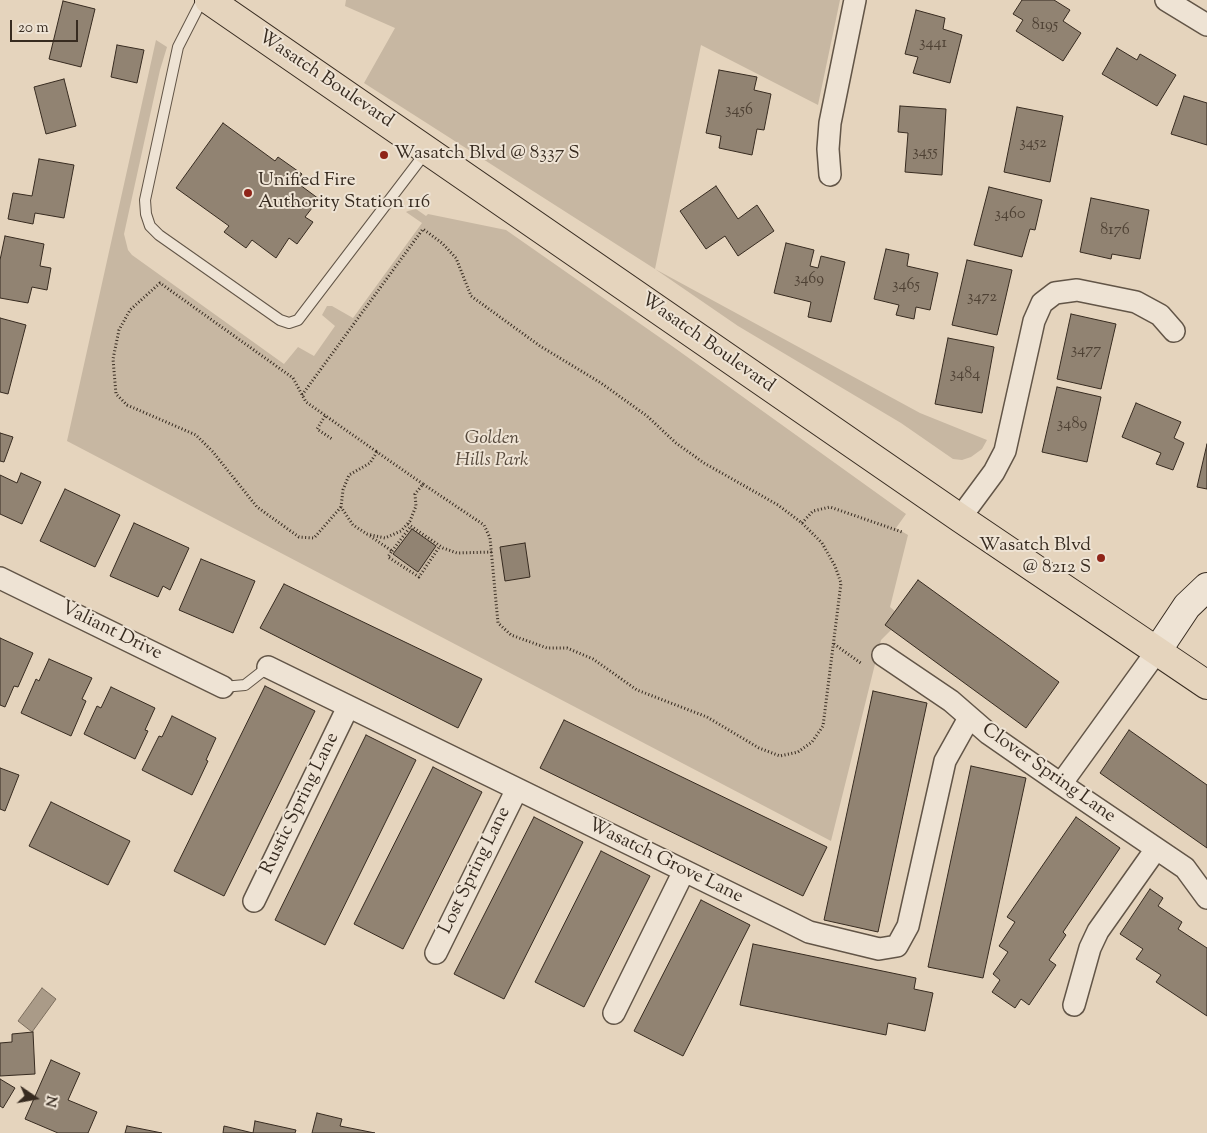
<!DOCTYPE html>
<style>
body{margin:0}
#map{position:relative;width:1207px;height:1133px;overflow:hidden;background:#e5d4bd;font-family:"Sorts Mill Goudy",serif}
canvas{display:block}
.north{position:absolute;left:10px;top:1073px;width:50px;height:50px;-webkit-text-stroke:4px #eee3d4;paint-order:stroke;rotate:102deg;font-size:14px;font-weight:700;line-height:20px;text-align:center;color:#372b20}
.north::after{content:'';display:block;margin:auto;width:18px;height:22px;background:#372b20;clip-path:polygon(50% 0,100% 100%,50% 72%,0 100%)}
.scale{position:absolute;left:10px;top:20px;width:68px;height:22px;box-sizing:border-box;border:2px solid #372b20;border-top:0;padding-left:6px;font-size:15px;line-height:18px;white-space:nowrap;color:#372b20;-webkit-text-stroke:4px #eee3d4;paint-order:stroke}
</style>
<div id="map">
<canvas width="1207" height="1133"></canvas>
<div class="north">N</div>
<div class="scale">20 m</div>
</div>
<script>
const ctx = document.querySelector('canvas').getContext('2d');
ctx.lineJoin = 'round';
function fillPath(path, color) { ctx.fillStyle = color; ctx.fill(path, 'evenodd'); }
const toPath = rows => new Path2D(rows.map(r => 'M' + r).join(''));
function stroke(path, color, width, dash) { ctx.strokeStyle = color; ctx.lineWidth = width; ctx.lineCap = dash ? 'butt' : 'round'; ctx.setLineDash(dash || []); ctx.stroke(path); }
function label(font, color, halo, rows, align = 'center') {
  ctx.font = font + ' "Sorts Mill Goudy",serif'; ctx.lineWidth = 4; ctx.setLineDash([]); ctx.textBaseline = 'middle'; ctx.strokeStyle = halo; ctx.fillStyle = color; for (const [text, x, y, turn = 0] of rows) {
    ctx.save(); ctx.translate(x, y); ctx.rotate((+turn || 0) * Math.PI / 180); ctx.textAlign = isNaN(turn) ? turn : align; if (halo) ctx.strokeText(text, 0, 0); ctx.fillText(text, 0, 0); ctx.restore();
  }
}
fillPath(toPath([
 [346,0,840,0,818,105,701,45,655,269,920,413,987,440,982,449,971,457,962,460,953,459,901,423,738,326,655,269,364,83,395,28,345,6],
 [156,40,167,47,160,70,124,234,128,250,132,255,284,364,298,347,314,356,335,326,322,315,327,306,332,306,353,318,422,223,406,212,408,211,416,209,426,216,428,214,506,230,672,346,906,514,896,528,908,535,890,607,896,612,893,628,881,640,831,841,67,441]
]), '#c7b7a2');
const water = toPath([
 [42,988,56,999,32,1032,18,1021,42,988]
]);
fillPath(water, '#aa9b88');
stroke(water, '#7c6e5e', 1);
const building = toPath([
 [1022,0,1054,0,1070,10,1063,21,1081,33,1063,61,1016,31,1023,20,1013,14,1022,0],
 [63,1,95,9,81,67,49,59,63,1],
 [916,10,945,18,943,29,962,35,950,83,913,73,918,57,905,54,916,10],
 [117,45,144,50,137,83,111,77,117,45],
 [1117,48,1137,60,1140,54,1176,75,1157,106,1102,74,1117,48],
 [719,70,757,77,754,90,771,94,764,130,757,129,752,155,719,148,721,136,706,133,719,70],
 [64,79,76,126,46,134,34,87,64,79],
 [1184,96,1207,103,1207,145,1171,134,1184,96],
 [900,106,946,109,942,175,905,172,908,133,898,132,900,106],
 [1017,107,1063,116,1050,182,1004,172,1017,107],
 [223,123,275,161,278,157,302,174,296,182,319,199,305,217,313,222,297,244,289,238,276,258,252,240,246,248,224,232,229,226,176,188,223,123],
 [39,159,74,165,64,218,35,213,33,224,8,219,13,193,32,196,39,159],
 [716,186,738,219,757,205,774,231,738,256,725,236,706,249,680,211,716,186],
 [989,187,1042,200,1035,230,1030,229,1022,257,974,245,989,187],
 [1091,198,1149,210,1140,259,1112,254,1111,259,1080,252,1091,198],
 [5,236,44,244,40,266,51,268,47,290,32,287,28,303,0,298,0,260,5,236],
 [786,243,814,250,810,266,818,268,821,256,845,262,831,322,808,317,811,302,774,293,786,243],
 [886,249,909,254,907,266,938,273,930,310,916,307,914,319,896,315,899,305,874,299,886,249],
 [967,260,1012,270,997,335,952,325,967,260],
 [1071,314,1116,324,1101,389,1057,379,1071,314],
 [0,318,26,325,8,394,0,392,0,318],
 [948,338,994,347,982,413,935,404,948,338],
 [1057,387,1101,397,1087,462,1042,452,1057,387],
 [1136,403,1181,422,1174,438,1184,443,1173,470,1156,464,1161,453,1122,437,1136,403],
 [0,433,13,437,4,462,0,461,0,433],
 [1207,444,1207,489,1197,487,1207,444],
 [21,473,41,482,22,524,0,514,0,475,17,483,21,473],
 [65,489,120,515,95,567,40,541,65,489],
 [134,523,189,548,170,590,163,586,158,597,110,576,134,523],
 [412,529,436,546,418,572,393,554,412,529],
 [525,543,530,577,505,581,500,547,525,543],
 [201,559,255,581,233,633,179,610,201,559],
 [918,580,1059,682,1026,728,885,625,918,580],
 [284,584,482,679,458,728,260,628,284,584],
 [0,638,33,653,18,687,14,686,5,707,0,705,0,638],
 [49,659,92,678,82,699,86,701,71,736,21,713,36,679,39,681,49,659],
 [265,686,315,711,224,896,174,871,265,686],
 [111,687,155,708,145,730,148,731,135,759,84,734,97,706,101,708,111,687],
 [873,691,927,703,878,932,824,920,873,691],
 [172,716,216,738,206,760,208,761,192,795,142,770,159,736,162,737,172,716],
 [564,720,827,847,803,896,540,768,564,720],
 [1129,730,1207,785,1207,848,1100,773,1129,730],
 [366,735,416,760,325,945,275,920,366,735],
 [971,766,1026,778,983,978,928,967,971,766],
 [433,767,482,792,403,949,354,924,433,767],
 [0,768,19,775,5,811,0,809,0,768],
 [51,802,130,841,108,885,29,846,51,802],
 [534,817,583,842,504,999,454,974,534,817],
 [1076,817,1120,848,1063,932,1066,935,1049,960,1056,965,1029,1005,1021,999,1015,1008,992,992,1000,980,993,974,1008,952,999,946,1015,922,1007,917,1076,817],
 [601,851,650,876,584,1007,535,982,601,851],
 [1150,889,1163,898,1158,906,1182,922,1178,929,1207,948,1207,1016,1156,982,1161,975,1136,959,1143,949,1120,934,1150,889],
 [701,900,750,925,683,1056,634,1031,701,900],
 [753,944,916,978,914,989,933,993,925,1031,888,1023,886,1035,740,1005,753,944],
 [33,1032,35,1074,0,1076,0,1043,12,1042,12,1034,33,1032],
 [51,1060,80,1073,68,1100,97,1112,88,1133,58,1133,25,1119,51,1060],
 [0,1079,15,1088,3,1108,0,1106,0,1079],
 [317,1113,342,1119,340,1126,375,1133,312,1133,317,1113],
 [255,1121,296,1130,295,1133,223,1133,224,1126,253,1133,255,1121],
 [127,1126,162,1133,125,1133,127,1126]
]);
fillPath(building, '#918372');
stroke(building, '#372b20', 1);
const lane = toPath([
 [202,0,178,47,145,200,146,214,150,226,159,235,280,320,289,323,298,320,426,152],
 [223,687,245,685,268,667]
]);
const street = toPath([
 [1166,0,1207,25],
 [830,175,828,149,830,123,855,0],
 [960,518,994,472,1005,451,1034,321,1042,303,1055,293,1077,290,1136,302,1160,315,1174,331],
 [0,578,223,687],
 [883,655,951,701,989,734,1061,784,1185,868,1207,898],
 [268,667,789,922,809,932,879,949,897,946,908,926,945,761,969,718],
 [1061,784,1157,651],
 [254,901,348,707],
 [436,953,517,789],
 [1074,1005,1090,948,1098,931,1156,849],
 [614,1013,684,871]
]);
const secondary = toPath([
 [1157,651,1187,606,1207,587]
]);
const primary = toPath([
 [209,0,960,518,1207,685]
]);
stroke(lane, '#625547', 12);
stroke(street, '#625547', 24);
stroke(secondary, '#372b20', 30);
stroke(primary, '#372b20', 30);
stroke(toPath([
 [302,395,423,229,442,243,456,258,471,296,540,346,601,383,647,416,676,443,704,463,778,505,802,523,822,543,835,566,841,583,823,726,812,742,798,752,780,756,759,748,707,717,637,690,593,659,567,648,547,648,511,635,498,623,490,538,484,525,423,484,415,494,416,506,410,521,401,531,385,538,367,534,353,525,341,507,343,490,349,475,370,463,377,452,423,484],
 [325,416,317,429,332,439],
 [341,507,314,538,299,537,257,507,213,452,196,435,127,405,116,394,113,359,119,330,130,310,160,283,293,378,306,402,377,452],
 [802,523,813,511,830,507,902,532],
 [408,524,443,548,457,553,492,552],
 [370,536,392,551,388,557,419,577,440,546],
 [392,551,411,526],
 [834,644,862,664]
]), '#372b20', 3, [1, 2.5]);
stroke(lane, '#eee3d4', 10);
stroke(street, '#eee3d4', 21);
stroke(secondary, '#eee3d4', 28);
stroke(primary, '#e5d4bd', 28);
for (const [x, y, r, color] of [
 [384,155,5,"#8f2418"],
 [248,193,5,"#8f2418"],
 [1101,558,5,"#8f2418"]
]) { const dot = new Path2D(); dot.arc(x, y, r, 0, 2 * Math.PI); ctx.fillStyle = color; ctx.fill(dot); stroke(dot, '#eee3d4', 2); }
label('16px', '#4e4134', null, [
 ["8195",1045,26],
 ["3441",933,44],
 ["3456",739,111],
 ["3452",1033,144],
 ["3455",925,153],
 ["3460",1010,215],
 ["8176",1115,231],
 ["3469",809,280],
 ["3465",906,286],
 ["3472",982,298],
 ["3477",1086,351],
 ["3484",965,375],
 ["3489",1072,425]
]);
label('19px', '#372b20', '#eee3d4', [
 ["Wasatch Boulevard",325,80,34],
 ["Wasatch Boulevard",707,344,35],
 ["Valiant Drive",111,632,26],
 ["Clover Spring Lane",1048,774,35],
 ["Rustic Spring Lane",301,804,-64],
 ["Wasatch Grove Lane",665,862,26],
 ["Lost Spring Lane",476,871,-64]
]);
label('19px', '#372b20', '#eee3d4', [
 ["Wasatch Blvd @ 8337 S",394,155],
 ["Unified Fire",258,182],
 ["Authority Station 116",258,204],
 ["Wasatch Blvd",1091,547,"right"],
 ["@ 8212 S",1091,569,"right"]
], 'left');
label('italic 19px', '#54473a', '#eee3d4', [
 ["Golden",492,440],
 ["Hills Park",492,462]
]);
</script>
